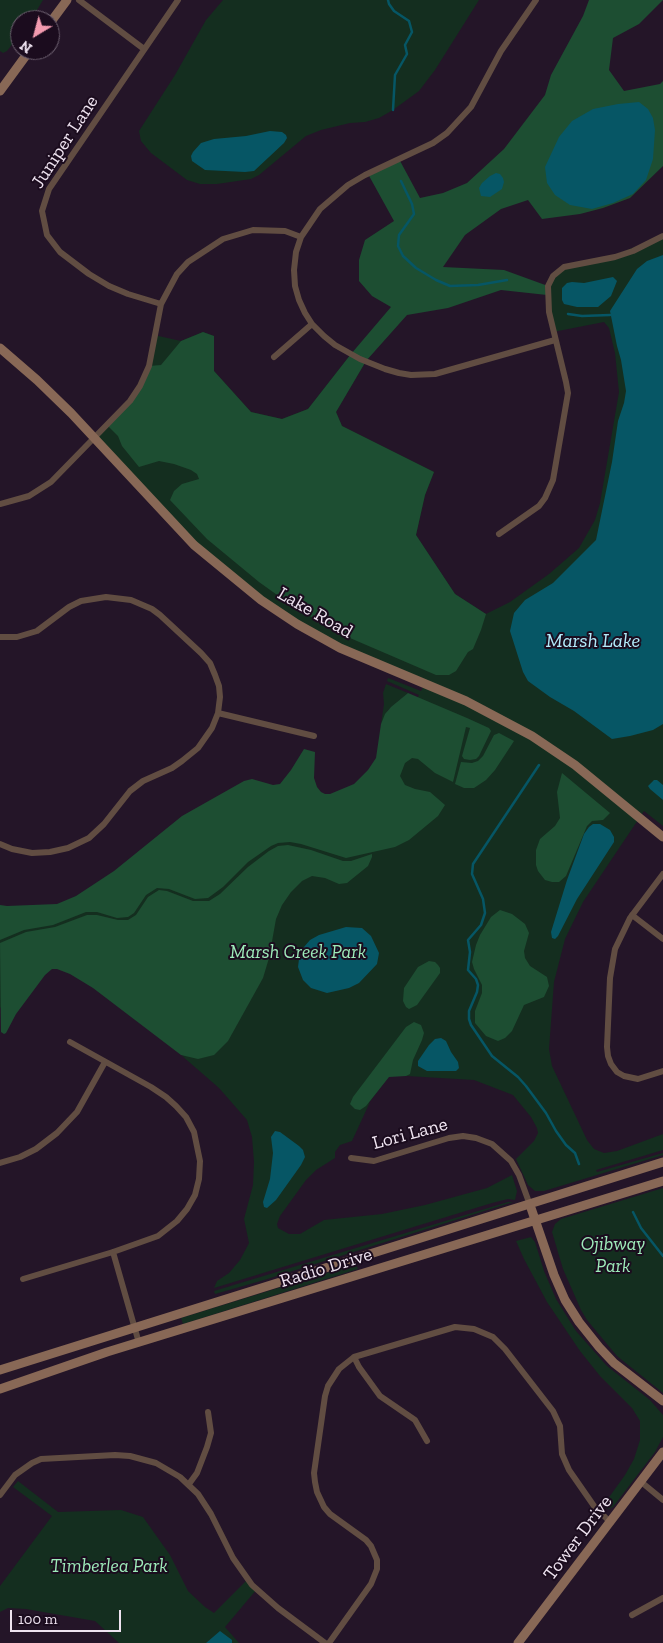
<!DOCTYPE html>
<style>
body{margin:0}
#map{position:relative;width:663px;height:1643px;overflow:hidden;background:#241528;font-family:"Zilla Slab",serif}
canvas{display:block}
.north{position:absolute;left:10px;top:10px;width:50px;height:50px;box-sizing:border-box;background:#1b0c1e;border:1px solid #6f6272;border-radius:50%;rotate:217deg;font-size:14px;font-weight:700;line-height:20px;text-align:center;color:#eee3f0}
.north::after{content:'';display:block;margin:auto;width:18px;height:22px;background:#f29aaf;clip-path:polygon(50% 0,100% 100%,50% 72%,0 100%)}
.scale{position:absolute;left:10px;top:1610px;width:111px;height:22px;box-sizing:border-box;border:2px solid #eee3f0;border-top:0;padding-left:6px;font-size:15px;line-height:18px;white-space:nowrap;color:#eee3f0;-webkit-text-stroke:4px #1b0c1e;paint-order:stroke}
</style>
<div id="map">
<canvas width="663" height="1643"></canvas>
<div class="north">N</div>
<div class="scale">100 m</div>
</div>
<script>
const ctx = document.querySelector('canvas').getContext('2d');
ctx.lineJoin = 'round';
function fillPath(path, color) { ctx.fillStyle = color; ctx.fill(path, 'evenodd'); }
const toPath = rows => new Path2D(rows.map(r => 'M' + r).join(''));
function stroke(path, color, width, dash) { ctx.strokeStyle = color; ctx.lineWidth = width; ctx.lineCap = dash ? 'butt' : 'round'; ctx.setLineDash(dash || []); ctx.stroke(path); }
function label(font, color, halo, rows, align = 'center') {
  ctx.font = font + ' "Zilla Slab",serif'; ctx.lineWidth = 4; ctx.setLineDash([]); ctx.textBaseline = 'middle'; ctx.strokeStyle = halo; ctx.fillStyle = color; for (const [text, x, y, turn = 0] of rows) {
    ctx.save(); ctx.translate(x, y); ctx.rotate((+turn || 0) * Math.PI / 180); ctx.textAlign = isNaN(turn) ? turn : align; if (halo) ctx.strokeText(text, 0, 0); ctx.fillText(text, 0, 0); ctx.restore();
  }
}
fillPath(toPath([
 [0,0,43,0,31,20,20,20,20,34,7,51,3,53,0,51],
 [223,0,479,0,435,70,419,91,393,110,379,118,365,122,350,123,321,130,306,136,259,175,251,179,217,184,200,184,187,180,151,153,141,141,139,131,175,75,206,20],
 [663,236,663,826,644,811,583,902,565,939,554,982,549,1049,552,1066,587,1140,594,1149,604,1153,617,1151,663,1134,663,1150,596,1170,597,1172,663,1153,663,1155,544,1191,535,1191,528,1185,516,1159,534,1141,538,1133,537,1128,531,1117,513,1095,474,1080,390,1075,368,1104,370,1102,352,1141,340,1145,335,1152,335,1158,316,1170,306,1180,280,1216,277,1224,278,1228,289,1234,300,1234,324,1220,382,1214,425,1205,487,1188,512,1175,517,1191,515,1200,508,1199,492,1203,214,1288,217,1281,229,1273,240,1260,249,1243,244,1219,253,1185,254,1162,252,1137,247,1120,219,1088,181,1055,185,1057,56,958,0,1008,0,909,59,905,283,790,305,750,313,752,311,803,355,787,380,760,419,695,387,681,388,678,421,691,425,684,297,624,194,545,95,438,130,401,149,366,154,335,181,341,203,332,214,336,214,371,251,412,282,419,308,409,351,354,366,361,336,412,342,426,434,472,425,495,416,535,455,594,486,614,510,602,549,574,579,548,595,520,600,503,619,392,615,353,609,328,604,322,553,332,548,286,559,270,599,261],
 [386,684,408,693,388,710,381,724,384,704,383,693],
 [663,1188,663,1393,617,1356,587,1320,581,1310,563,1269,552,1232,555,1224,561,1219],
 [508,1202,513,1202,264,1280,215,1294,214,1291],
 [531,1237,535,1242,544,1271,556,1299,576,1331,607,1366,650,1400,663,1415,663,1437,655,1452,613,1507,609,1509,602,1507,625,1475,634,1459,640,1440,640,1421,632,1408,600,1376,580,1351,547,1302,524,1259,516,1241],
 [356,1264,358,1269,183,1324,181,1318],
 [18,1481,58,1512,121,1510,143,1517,170,1555,188,1591,205,1607,214,1613,248,1579,257,1589,225,1627,239,1643,119,1643,95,1621,26,1609,8,1608,0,1612,0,1586,52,1516,13,1487]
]), '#142e1f');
fillPath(toPath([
 [589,0,663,0,639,24,613,38,609,70,624,91,660,84,663,81,663,166,630,198,603,208,580,214,542,219,528,200,501,209,465,235,443,267,504,270,548,286,547,295,501,290,448,308,407,315,366,361,336,412,342,426,434,472,425,495,416,535,455,594,486,614,481,630,473,649,468,652,456,671,449,675,436,675,343,635,294,607,259,582,207,539,170,500,174,491,182,484,199,479,197,474,191,470,174,464,159,461,139,467,122,446,118,436,107,425,130,401,149,366,161,365,181,341,203,332,214,336,214,371,251,412,282,419,308,409,351,354,391,307,372,296,359,281,359,260,365,240,394,221,368,174,399,159,420,198,443,193,467,183,504,149,545,95,551,75,583,16],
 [408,693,467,718,489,728,491,731,479,756,476,759,470,760,464,759,462,756,470,728,466,727,453,782,435,773,418,759,412,758,405,763,400,776,405,785,415,789,430,792,445,805,438,816,409,840,395,847,346,858,301,844,290,842,278,843,271,846,248,862,223,887,208,898,195,899,169,889,157,888,146,895,134,913,128,917,117,918,97,912,86,912,53,925,24,930,0,940,0,905,7,906,57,904,76,896,114,871,182,816,244,781,252,779,273,785,280,784,291,770,304,749,315,752,314,778,317,787,321,792,325,794,330,794,354,784,368,770,376,758,381,724,385,714,391,707],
 [499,733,514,741,495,770,486,780,474,788,464,788,455,784,461,762,472,763,478,761,483,756,494,735],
 [562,773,610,813,603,820,592,821,587,826,566,876,559,882,552,882,545,880,538,871,536,865,536,850,540,839,555,826,560,818,557,792],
 [288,845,311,850,343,861,351,861,372,854,372,857,368,866,347,883,339,884,325,878,312,876,302,881,291,892,282,905,276,919,269,958,263,978,228,1041,214,1055,198,1059,181,1055,93,988,70,974,57,969,52,969,45,975,16,1014,6,1033,4,1034,1,1032,0,943,26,932,55,927,87,915,97,915,118,920,128,920,136,915,148,897,159,890,167,891,193,901,209,901,220,894,248,867,269,851,278,846],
 [500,910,512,914,525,924,529,933,524,951,525,958,530,966,547,977,549,986,544,997,524,1005,512,1031,505,1038,498,1041,486,1036,475,1023,475,1011,482,993,482,985,474,969,472,962,476,945,480,935,491,917],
 [429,961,435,962,438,965,440,968,440,973,417,1005,409,1009,406,1007,403,1001,404,988,418,967],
 [414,1022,421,1025,424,1033,422,1040,413,1060,410,1074,406,1076,389,1077,366,1106,360,1110,355,1109,350,1104,353,1097,406,1027]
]), '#1d4e32');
fillPath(toPath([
 [639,102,648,109,653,118,655,130,653,159,646,180,633,194,613,203,592,209,570,205,555,195,547,183,545,167,559,137,572,121,593,109,618,104],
 [270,131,282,132,286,135,287,138,284,143,254,171,245,172,205,170,192,161,191,156,193,152,201,143,214,139,246,136],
 [496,173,500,174,503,178,504,182,502,189,490,197,481,196,479,188,482,183,490,176],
 [663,255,663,724,653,730,630,736,612,739,574,711,550,697,528,681,523,672,510,631,514,613,525,600,553,583,596,540,612,462,618,421,624,403,626,391,621,360,617,346,610,311,637,269,647,261],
 [613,277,617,281,611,296,598,307,577,307,564,304,562,300,562,288,567,283,572,282,584,283],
 [654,780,657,780,663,785,663,800,650,789,648,786],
 [593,824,600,824,610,830,614,837,614,842,577,899,558,936,555,939,552,938,551,932,567,880,584,834,589,827],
 [346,927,362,928,371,936,379,953,377,964,359,983,349,988,327,993,311,988,303,980,298,967,299,959,304,947,310,940,319,935],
 [441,1038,446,1041,451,1052,458,1062,459,1068,456,1071,427,1071,418,1066,418,1061,429,1045,435,1039],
 [275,1131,280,1132,299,1146,303,1150,305,1157,301,1165,276,1200,267,1208,264,1207,263,1202,270,1179,273,1153,271,1137],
 [220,1631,232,1640,232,1643,206,1643]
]), '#065665');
stroke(toPath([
 [388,0,389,4,394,11,409,21,412,32,405,45,407,54,395,75,393,110],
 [401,181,412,204,414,214,399,235,398,246,403,256,416,268,436,280,450,286,478,285,507,280],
 [568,314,582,316,610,315],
 [539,765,473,864,472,874,483,899,485,913,481,925,468,940,470,952,468,970,476,979,478,985,477,992,469,1011,469,1019,471,1025,492,1056,518,1077,526,1086,546,1113,556,1131,566,1145,575,1153,579,1164],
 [633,1212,641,1228,663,1256]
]), '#065665', 2.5);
stroke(toPath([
 [79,0,144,49],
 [536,0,501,51,471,107,447,133,433,143,365,175,348,185,320,209,301,237,296,252,294,270,295,286,299,300,305,313,312,324,324,336,335,345,360,359,385,369,399,373,411,375,435,374,555,340],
 [161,304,128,294,109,286,89,274,60,252,47,235,42,211,49,189,178,0],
 [274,357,312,324],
 [0,504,29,496,51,482,130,401,140,386,149,366,161,304,177,274,188,262,223,239,253,230,285,231,301,237],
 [499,534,539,506,545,498,553,480,568,393,566,382,549,312,548,286,553,276,564,267,615,257,633,251,663,236],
 [0,637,17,637,37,631,69,607,81,601,106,597,131,600,152,609,160,615,201,653,210,663,215,675,219,686,220,697,218,713,212,728,198,748,182,761,172,768,143,781,130,791,104,824,89,838,68,848,50,852,32,853,12,849,0,844],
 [218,713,314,736],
 [663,874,630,918,615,949,610,978,607,1047,608,1056,611,1064,617,1072,624,1076,638,1079,663,1071],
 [632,915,663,939],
 [351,1158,374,1161,449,1138,463,1136,476,1138,492,1144,511,1161,519,1175,530,1205],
 [0,1163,20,1157,36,1149,57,1133,77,1112,105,1062],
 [113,1252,139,1343],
 [23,1279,113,1252,158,1236,177,1221,187,1209,195,1195,199,1179,200,1161,194,1132,186,1117,176,1106,166,1097,151,1087,70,1042],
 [354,1357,359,1367,380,1396,415,1420,427,1441],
 [640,1481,663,1500],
 [189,1484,197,1473,207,1447,211,1433,208,1412],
 [0,1495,15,1475,32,1463,41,1459,115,1455,130,1456,156,1463,180,1477,198,1494,211,1514,233,1558,252,1585,278,1608,325,1643],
 [632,1615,663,1598],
 [329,1643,371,1584,377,1569,377,1560,371,1546,366,1540,330,1514,324,1507,317,1492,315,1482,314,1473,325,1396,328,1386,339,1369,354,1357,455,1327,474,1329,493,1337,505,1349,553,1411,560,1426,562,1454,569,1470,594,1506,610,1522]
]), '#614d42', 6);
stroke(toPath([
 [50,23,67,0],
 [0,91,30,50],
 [0,348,37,380,71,413,194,545,261,600,297,624,340,648,466,701,532,736,575,765,663,837],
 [530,1205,554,1275,565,1300,579,1322,599,1347,614,1363,663,1401],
 [0,1370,663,1162],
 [0,1389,107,1352,663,1181],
 [518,1643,663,1452]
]), '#886856', 9);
label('19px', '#eee3f0', '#1b0c1e', [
 ["Juniper Lane",65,142,-57],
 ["Lake Road",315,613,30],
 ["Lori Lane",410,1134,-15],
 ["Radio Drive",326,1268,-17],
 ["Tower Drive",578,1538,-53]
]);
label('italic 19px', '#9eebba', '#1b0c1e', [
 ["Marsh Creek Park",298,953],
 ["Ojibway",613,1245],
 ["Park",613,1267],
 ["Timberlea Park",109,1567]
]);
label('italic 20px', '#b3ecfb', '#1b0c1e', [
 ["Marsh Lake",593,641]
]);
</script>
